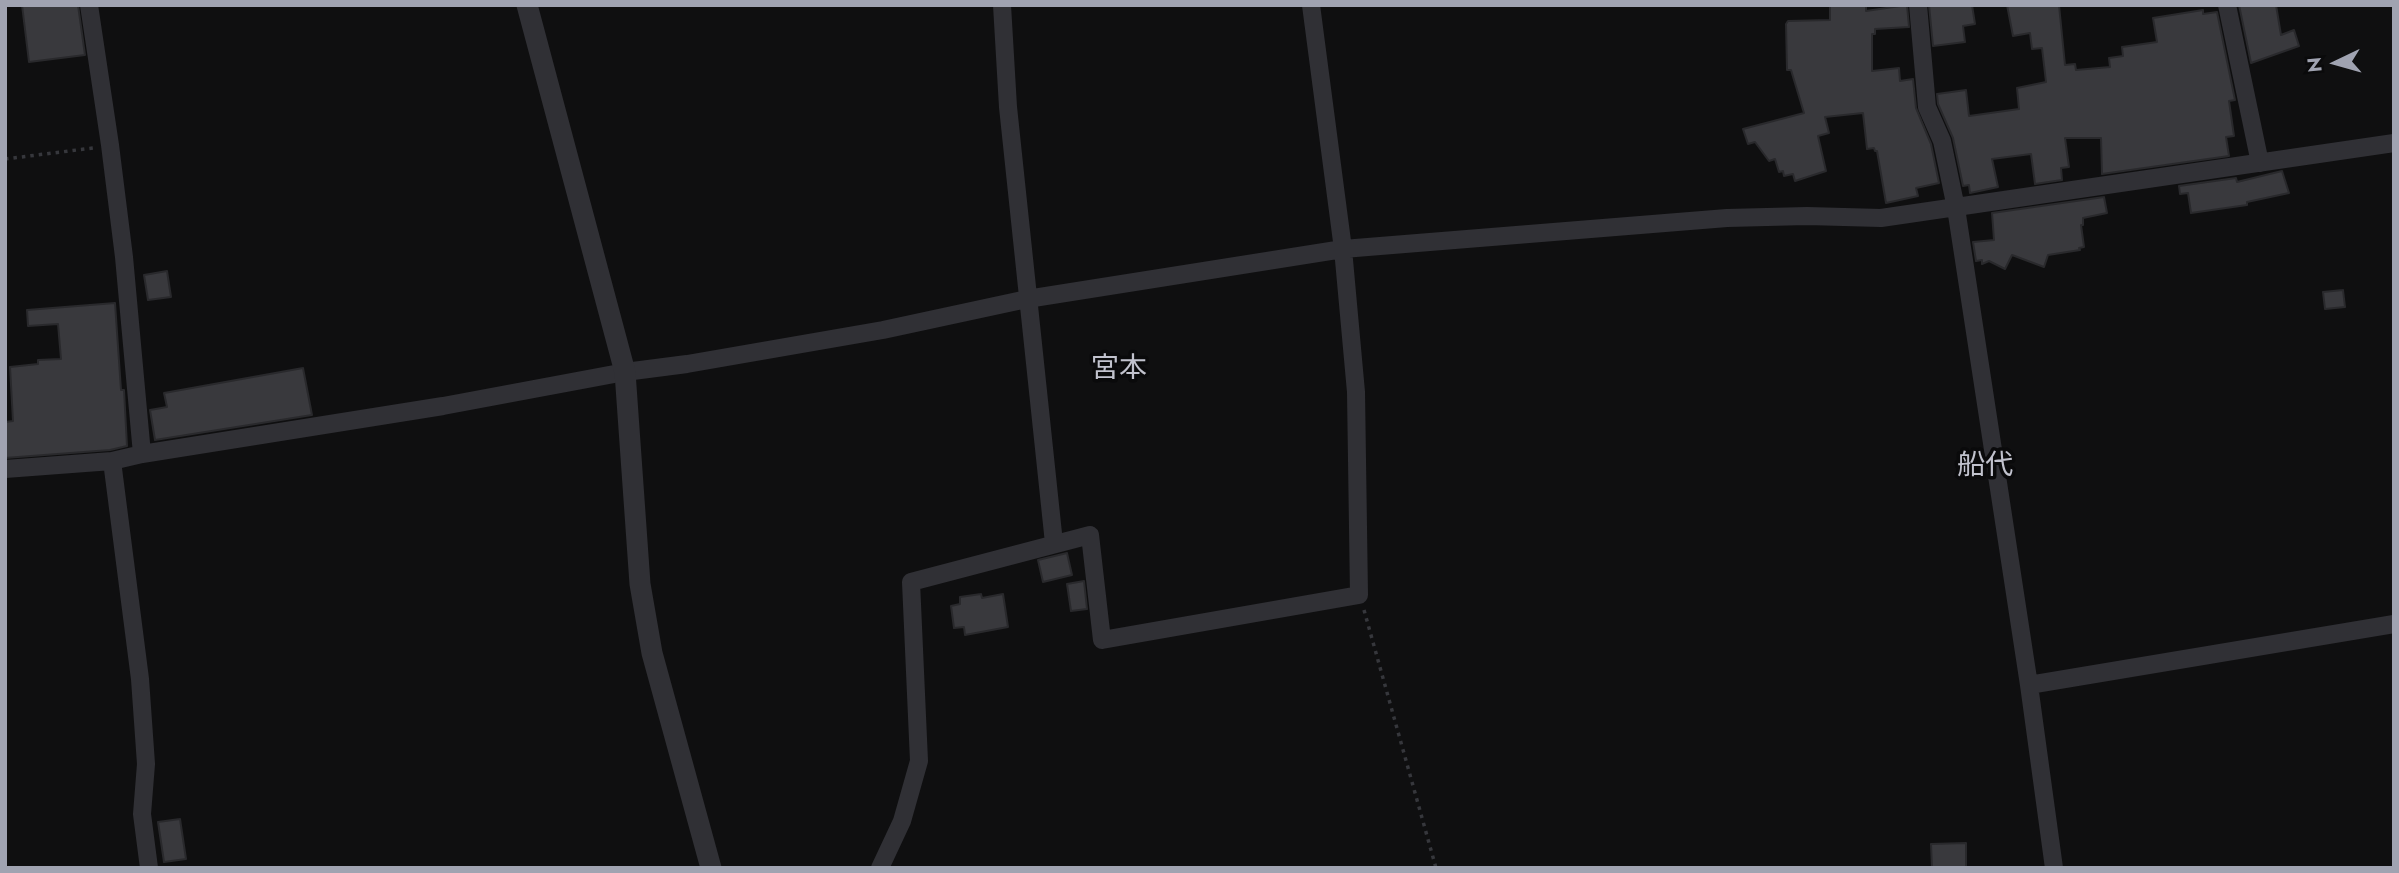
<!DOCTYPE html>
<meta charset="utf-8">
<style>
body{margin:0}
#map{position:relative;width:2399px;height:873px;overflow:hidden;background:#0f0f10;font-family:Jost,sans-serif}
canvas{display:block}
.frame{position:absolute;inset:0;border:7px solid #a0a3b1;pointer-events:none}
.north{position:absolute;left:2301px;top:28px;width:70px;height:70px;-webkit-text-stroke:5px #0a0a0b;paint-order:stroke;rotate:265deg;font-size:19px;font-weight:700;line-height:28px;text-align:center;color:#a0a3b1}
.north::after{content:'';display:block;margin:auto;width:24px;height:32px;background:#a0a3b1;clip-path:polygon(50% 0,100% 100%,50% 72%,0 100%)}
</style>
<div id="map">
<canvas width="2399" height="873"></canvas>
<div class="frame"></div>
<div class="north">N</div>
</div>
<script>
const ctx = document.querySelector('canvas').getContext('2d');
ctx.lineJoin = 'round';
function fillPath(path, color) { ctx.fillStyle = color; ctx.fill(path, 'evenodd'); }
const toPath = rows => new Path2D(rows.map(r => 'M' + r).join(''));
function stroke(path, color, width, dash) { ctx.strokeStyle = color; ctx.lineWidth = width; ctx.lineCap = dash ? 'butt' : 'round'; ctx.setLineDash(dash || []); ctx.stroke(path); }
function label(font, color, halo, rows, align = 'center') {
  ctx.font = font + ' Jost,"Noto Sans JP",sans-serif'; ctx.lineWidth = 7; ctx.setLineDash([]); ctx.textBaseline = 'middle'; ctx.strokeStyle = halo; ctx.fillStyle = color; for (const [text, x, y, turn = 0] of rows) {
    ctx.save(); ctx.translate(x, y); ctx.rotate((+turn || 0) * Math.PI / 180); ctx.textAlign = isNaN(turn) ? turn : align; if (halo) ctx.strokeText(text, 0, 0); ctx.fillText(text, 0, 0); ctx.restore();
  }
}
const building = toPath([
 [22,5,78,5,85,55,29,62,22,5],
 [1866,5,1866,11,1907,5,1909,27,1875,29,1875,34,1872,34,1872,71,1899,68,1900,81,1913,79,1916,108,1931,144,1939,183,1916,188,1918,196,1886,203,1877,151,1875,151,1874,148,1867,149,1863,113,1825,117,1829,133,1818,136,1826,171,1795,181,1793,174,1784,176,1783,171,1779,172,1775,159,1769,161,1755,142,1748,144,1743,129,1804,113,1791,70,1787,70,1786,24,1788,21,1830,20,1830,6,1866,5],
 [1929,5,1972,5,1975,24,1963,26,1965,42,1933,46,1929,5],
 [2007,5,2059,5,2065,65,2075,64,2076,70,2110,67,2109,58,2123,56,2122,47,2157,42,2153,18,2203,10,2203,14,2217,12,2235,100,2229,101,2234,136,2226,137,2229,156,2102,174,2101,138,2065,138,2069,167,2061,168,2062,180,2035,184,2031,154,1992,159,1998,187,1970,193,1969,185,1963,186,1953,138,1938,104,1937,94,1966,90,1969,116,2019,109,2017,88,2046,82,2042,48,2032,49,2030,33,2013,36,2007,5],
 [2239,5,2276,5,2281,35,2294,30,2299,46,2251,63,2239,5],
 [2282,171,2289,193,2247,202,2247,205,2191,213,2188,193,2180,194,2179,186,2236,178,2237,182,2282,171],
 [2104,197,2107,213,2083,218,2083,225,2081,225,2084,247,2079,248,2080,250,2048,255,2044,267,2012,255,2005,269,1989,261,1982,264,1982,260,1976,261,1973,242,1994,240,1992,213,2104,197],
 [167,271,171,297,148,300,144,275,167,271],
 [2343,290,2345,307,2325,309,2323,292,2343,290],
 [115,303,121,390,124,390,127,446,110,450,5,458,5,422,13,421,10,367,38,364,38,360,61,359,58,324,28,326,27,310,115,303],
 [303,368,312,415,155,440,150,410,167,407,164,393,303,368],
 [1067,553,1072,575,1043,582,1038,560,1067,553],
 [1084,581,1087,609,1071,611,1067,584,1084,581],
 [981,594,982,598,1003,594,1008,627,965,635,964,627,954,628,951,606,960,604,960,597,981,594],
 [180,819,186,859,164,862,158,822,180,819],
 [1966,843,1966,868,1932,868,1931,844,1966,843]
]);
fillPath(building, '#39393d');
stroke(building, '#29292c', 2);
stroke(toPath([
 [5,159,93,148],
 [1364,610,1436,868]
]), '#36373c', 3.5, [3.5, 5]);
stroke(toPath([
 [89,5,110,145,124,257,142,454],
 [1002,5,1008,107,1054,543],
 [1918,5,1927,107,1942,141,1956,208,2029,685,2054,868],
 [2227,5,2260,163],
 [112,461,140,679,146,764,142,814,149,868],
 [5,469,112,461,142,454,443,406,625,372,687,364,883,330,1027,299,1343,249,1727,218,1807,216,1881,218,2394,143],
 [2029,685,2394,624],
 [880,868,902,821,919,761,911,582,1090,535,1102,640,1359,595,1356,392,1343,249,1311,5]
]), '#303035', 18);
stroke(toPath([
 [527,5,625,372,640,584,652,653,711,868]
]), '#303035', 21);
label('28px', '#c1c2cd', '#0a0a0b', [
 ["宮本",1119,370],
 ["船代",1985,467]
]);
</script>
